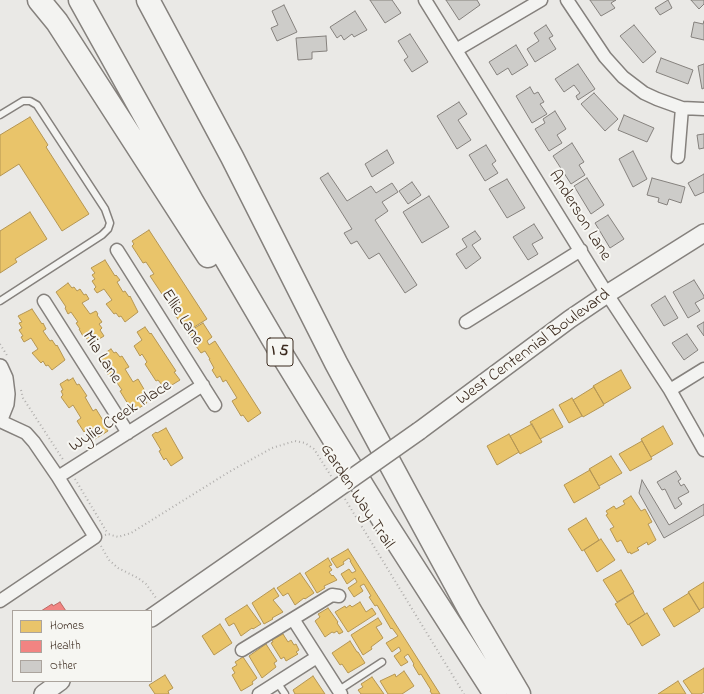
<!DOCTYPE html>
<style>
body{margin:0}
#map{position:relative;width:704px;height:694px;overflow:hidden;background:#eae9e6;font-family:"Indie Flower",sans-serif}
canvas{display:block}
.legend{position:absolute;left:12px;top:610px;width:140px;height:72px;box-sizing:border-box;background:#f6f6f2;border:1px solid #aba49d;margin:0;padding:5px 7px;list-style:none;font-size:12px;color:#3b2a1e}
.legend li{display:flex;align-items:center;gap:8px;height:20px}
.legend b{width:20px;border:1px solid #aba49d}
</style>
<div id="map">
<canvas width="704" height="694"></canvas>
<ul class="legend">
<li><b style="height:11px;background:#e9c46a"></b>Homes</li>
<li><b style="height:11px;background:#f28482"></b>Health</li>
<li><b style="height:11px;background:#cdccc9"></b>Other</li>
</ul>
</div>
<script>
const ctx = document.querySelector('canvas').getContext('2d');
ctx.lineJoin = 'round';
function fillPath(path, color) { ctx.fillStyle = color; ctx.fill(path, 'evenodd'); }
const toPath = rows => new Path2D(rows.map(r => 'M' + r).join(''));
function stroke(path, color, width, dash) { ctx.strokeStyle = color; ctx.lineWidth = width; ctx.lineCap = dash ? 'butt' : 'round'; ctx.setLineDash(dash || []); ctx.stroke(path); }
function label(font, color, halo, rows, align = 'center') {
  ctx.font = font + ' "Indie Flower",sans-serif'; ctx.lineWidth = 4; ctx.setLineDash([]); ctx.textBaseline = 'middle'; ctx.strokeStyle = halo; ctx.fillStyle = color; for (const [text, x, y, turn = 0] of rows) {
    ctx.save(); ctx.translate(x, y); ctx.rotate((+turn || 0) * Math.PI / 180); ctx.textAlign = isNaN(turn) ? turn : align; if (halo) ctx.strokeText(text, 0, 0); ctx.fillText(text, 0, 0); ctx.restore();
  }
}
const homes = toPath([
 [30,117,48,145,46,147,89,214,62,231,19,164,0,176,0,135,30,117],
 [30,212,47,239,15,259,17,262,0,273,0,231,30,212],
 [149,230,207,319,191,329,187,322,182,325,169,306,174,303,166,292,162,294,150,276,154,274,146,262,143,263,132,246,134,244,132,241,149,230],
 [105,260,115,276,116,275,120,280,117,282,123,292,125,291,129,297,130,296,138,312,125,322,121,316,119,317,116,313,114,314,106,304,112,300,104,289,97,293,94,289,96,287,92,281,95,279,92,275,95,273,91,268,105,260],
 [68,283,72,288,74,287,77,291,80,289,84,295,86,294,89,299,82,303,90,314,96,311,98,314,97,315,102,322,99,324,102,328,100,330,104,336,96,341,95,340,89,343,86,337,84,338,79,329,80,329,76,323,78,322,71,312,68,314,65,308,66,307,56,292,68,283],
 [32,309,42,324,43,323,46,329,43,331,50,341,52,340,56,346,57,345,65,360,52,370,48,365,46,366,43,361,41,363,32,353,38,349,31,338,24,342,21,337,23,336,19,330,22,328,19,323,22,322,18,316,32,309],
 [203,323,212,337,207,341,209,345,215,341,261,413,248,422,243,415,241,416,232,401,237,398,226,380,223,382,220,376,217,378,212,370,214,368,209,359,210,359,205,351,201,353,196,346,198,345,188,332,203,323],
 [145,327,150,334,151,333,176,371,174,372,180,380,167,388,164,384,162,385,158,380,156,381,145,364,147,362,142,354,140,356,134,346,142,340,137,332,145,327],
 [111,349,114,353,116,352,120,357,122,356,129,367,125,369,133,382,138,379,145,391,143,392,146,396,143,398,147,403,139,408,138,407,134,410,129,403,128,404,120,391,122,390,113,377,111,379,102,366,104,365,99,357,111,349],
 [621,370,631,388,604,404,593,386,621,370],
 [73,378,77,385,79,384,87,396,85,397,93,411,96,409,104,422,103,423,108,431,95,439,92,434,90,436,86,430,84,432,77,421,81,418,73,405,69,408,61,397,63,395,61,391,63,390,60,384,68,379,68,381,73,378],
 [594,387,604,405,583,417,573,400,594,387],
 [572,398,582,416,569,423,559,405,572,398],
 [553,409,563,427,540,439,530,422,553,409],
 [532,424,542,442,520,454,510,436,532,424],
 [663,426,673,444,651,457,641,439,663,426],
 [166,428,183,458,171,466,166,458,164,460,159,451,161,450,152,435,156,432,157,433,166,428],
 [509,434,519,452,497,465,487,446,509,434],
 [642,441,652,459,630,471,619,454,642,441],
 [611,456,622,473,599,486,589,469,611,456],
 [590,470,600,488,574,503,564,485,590,470],
 [631,496,641,511,645,509,652,522,648,524,656,540,648,545,647,542,637,548,639,550,631,554,630,552,628,553,621,540,617,542,610,529,614,527,606,515,608,514,606,511,614,506,616,509,625,504,623,501,631,496],
 [586,518,599,540,582,551,568,529,586,518],
 [601,539,615,560,597,572,584,550,601,539],
 [348,549,440,694,432,694,430,691,431,690,421,674,419,675,413,665,414,664,408,654,404,657,408,662,401,666,394,656,401,651,399,647,392,652,386,643,398,636,392,628,391,629,377,605,375,606,369,597,371,596,364,584,360,586,363,591,354,597,348,588,357,582,355,578,347,584,341,574,349,569,352,573,356,571,350,561,351,561,349,558,343,562,344,564,337,568,331,559,348,549],
 [328,558,332,565,329,566,332,570,329,572,332,576,333,575,337,580,324,586,325,588,317,593,305,573,328,558],
 [621,570,634,592,617,602,603,580,621,570],
 [300,573,314,593,305,599,304,598,295,605,288,593,283,596,277,588,300,573],
 [704,582,704,607,699,610,688,592,704,582],
 [274,588,279,596,273,600,283,612,272,618,273,619,264,624,252,603,274,588],
 [633,593,645,614,628,625,615,604,633,593],
 [689,593,700,611,674,627,663,609,689,593],
 [360,602,366,612,372,608,376,614,348,632,335,612,345,606,346,608,350,605,352,607,360,602],
 [247,605,261,624,253,629,252,628,241,636,234,623,229,626,225,619,247,605],
 [328,608,338,622,337,623,343,632,339,634,337,631,334,633,332,632,325,637,315,621,320,617,318,614,328,608],
 [647,613,660,635,642,646,629,624,647,613],
 [378,618,382,624,376,627,383,638,371,647,372,649,363,655,351,635,378,618],
 [220,624,232,643,214,655,202,636,220,624],
 [283,634,288,642,291,640,294,645,296,644,299,650,296,652,298,654,286,661,284,657,281,659,271,643,273,642,272,640,283,634],
 [350,641,357,652,358,652,365,663,348,673,342,664,340,665,332,653,350,641],
 [266,644,277,661,274,663,276,667,262,678,249,656,266,644],
 [243,657,257,678,252,682,253,684,241,691,232,675,235,673,232,668,237,665,235,662,243,657],
 [704,668,704,692,701,694,692,694,683,681,704,668],
 [404,671,414,686,402,694,388,694,380,681,395,674,396,677,404,671],
 [165,675,173,688,168,691,169,694,155,694,149,685,165,675],
 [313,676,325,694,295,694,293,690,313,676],
 [372,677,384,694,361,694,358,690,363,687,361,684,372,677],
 [678,681,686,694,658,694,678,681]
]);
fillPath(homes, '#e9c46a');
stroke(homes, '#b59653', 1);
const health = toPath([
 [60,602,66,611,41,611,52,604,53,606,60,602]
]);
fillPath(health, '#f28482');
stroke(health, '#bb6964', 1);
const building = toPath([
 [370,0,392,0,401,13,385,23,370,0],
 [446,0,477,0,480,5,459,20,446,0],
 [590,0,616,0,611,3,615,8,601,16,590,0],
 [668,0,672,8,660,15,655,8,668,0],
 [691,0,704,0,704,4,699,9,691,0],
 [284,5,297,32,277,41,271,28,278,25,272,11,284,5],
 [355,11,367,30,354,37,352,34,344,40,341,35,337,38,330,27,355,11],
 [704,21,704,40,691,37,694,22,703,24,704,21],
 [546,25,553,36,549,38,556,49,535,62,527,49,539,41,534,33,546,25],
 [634,25,656,52,643,63,620,36,634,25],
 [410,34,428,62,412,72,404,60,408,57,398,41,410,34],
 [326,36,327,51,312,52,312,59,298,60,296,38,326,36],
 [516,45,528,65,512,75,508,68,497,75,489,62,516,45],
 [661,58,693,70,688,84,656,72,661,58],
 [578,64,595,89,578,100,576,96,580,93,574,85,564,92,555,79,578,64],
 [704,64,704,88,702,89,698,66,704,64],
 [530,87,534,94,538,92,544,102,540,104,547,114,532,123,516,96,530,87],
 [594,93,618,119,605,131,581,104,594,93],
 [459,102,467,114,458,120,471,140,457,149,437,116,459,102],
 [555,111,566,129,557,135,562,143,549,151,535,129,545,123,543,119,555,111],
 [624,115,654,128,647,142,618,130,624,115],
 [704,134,704,148,699,149,697,135,704,134],
 [572,143,584,162,579,165,585,175,571,184,553,156,572,143],
 [486,145,496,161,492,164,498,173,485,181,469,155,486,145],
 [387,150,394,163,372,177,365,164,387,150],
 [633,151,647,179,633,187,619,159,633,151],
 [328,173,347,201,371,186,376,193,392,183,398,192,382,202,388,211,375,220,417,285,405,293,379,253,369,259,357,241,351,244,344,233,352,229,320,178,328,173],
 [704,174,704,192,695,196,688,183,704,174],
 [587,178,604,205,591,214,574,186,587,178],
 [652,178,685,187,681,203,669,199,667,205,658,202,659,198,647,195,652,178],
 [507,179,525,208,507,218,489,189,507,179],
 [412,182,421,195,408,204,399,191,412,182],
 [429,196,449,227,422,243,403,212,429,196],
 [608,215,624,239,610,248,595,223,608,215],
 [534,224,543,238,532,244,538,254,528,260,513,237,534,224],
 [475,231,481,239,472,245,481,258,466,269,456,254,467,247,462,239,475,231],
 [694,280,704,296,704,298,695,303,700,311,688,318,673,292,694,280],
 [665,296,678,318,664,326,651,305,665,296],
 [704,322,704,336,697,326,704,322],
 [687,334,698,350,684,360,672,343,687,334],
 [676,471,681,479,678,481,681,486,684,484,689,492,678,498,682,504,675,509,665,489,662,490,657,482,676,471],
 [642,480,669,525,704,504,704,515,664,538,639,493,642,480]
]);
fillPath(building, '#cdccc9');
stroke(building, '#85817d', 1);
const service = toPath([
 [0,115,23,101,30,101,37,105,105,209,110,223,108,229,102,235,0,301],
 [277,682,285,694],
 [339,690,382,662]
]);
const minor = toPath([
 [425,0,607,294,670,390,704,450],
 [567,0,605,57,623,77,644,93,657,99,682,108,704,109],
 [456,50,541,0],
 [678,157,682,108],
 [117,250,215,405],
 [44,301,128,433],
 [466,322,581,250],
 [670,390,704,369],
 [0,421,26,433,34,442,58,477,95,537,0,601],
 [58,477,203,385],
 [293,619,341,694],
 [242,650,332,595,339,596],
 [259,694,317,657]
]);
const tertiary = toPath([
 [0,367,5,378,7,394,6,404,0,419]
]);
const secondary = toPath([
 [419,431,570,319,607,294,704,233],
 [151,618,318,502],
 [43,694,61,681]
]);
const motorway = toPath([
 [39,0,57,22,208,256],
 [80,0,192,201,281,353,384,521,495,694],
 [148,0,232,157,336,363,408,497,469,609,519,694]
]);
stroke(service, '#85817d', 9);
stroke(minor, '#85817d', 15);
stroke(tertiary, '#85817d', 18);
stroke(secondary, '#85817d', 20);
stroke(motorway, '#85817d', 25);
stroke(toPath([
 [0,344,8,357],
 [21,390,23,398,64,461],
 [75,479,108,534],
 [345,499,464,694],
 [105,535,108,534,118,537,131,533,229,472,272,448,295,441,305,443,314,449,331,476],
 [101,546,109,560,118,568,138,578,146,584,156,598]
]), '#b0aeac', 2, [1, 3]);
stroke(service, '#f3f3f1', 6);
stroke(minor, '#f3f3f1', 12);
stroke(tertiary, '#f3f3f1', 15);
stroke(secondary, '#f3f3f1', 17);
stroke(motorway, '#f3f3f1', 22);
const secondaryBridge = toPath([
 [318,502,419,431]
]);
stroke(secondaryBridge, '#85817d', 20, []);
stroke(secondaryBridge, '#f3f3f1', 17);
for (const [x, y, w] of [
 [280,352,26]
]) { const box = new Path2D(); box.roundRect(x - w / 2, y - 14, w, 28, 3); ctx.fillStyle = '#f6f6f2'; ctx.fill(box); stroke(box, '#3b2a1e', 1); }
label('bold 16px', '#3b2a1e', null, [
 ["I 5",280,352]
]);
label('17px', '#3b2a1e', '#f6f6f2', [
 ["Anderson Lane",579,216,58],
 ["Ellie Lane",181,318,57],
 ["West Centennial Boulevard",534,348,-36],
 ["Mia Lane",101,358,57],
 ["Wylie Creek Place",121,417,-33],
 ["Garden Way Trail",356,497,57]
]);
</script>
